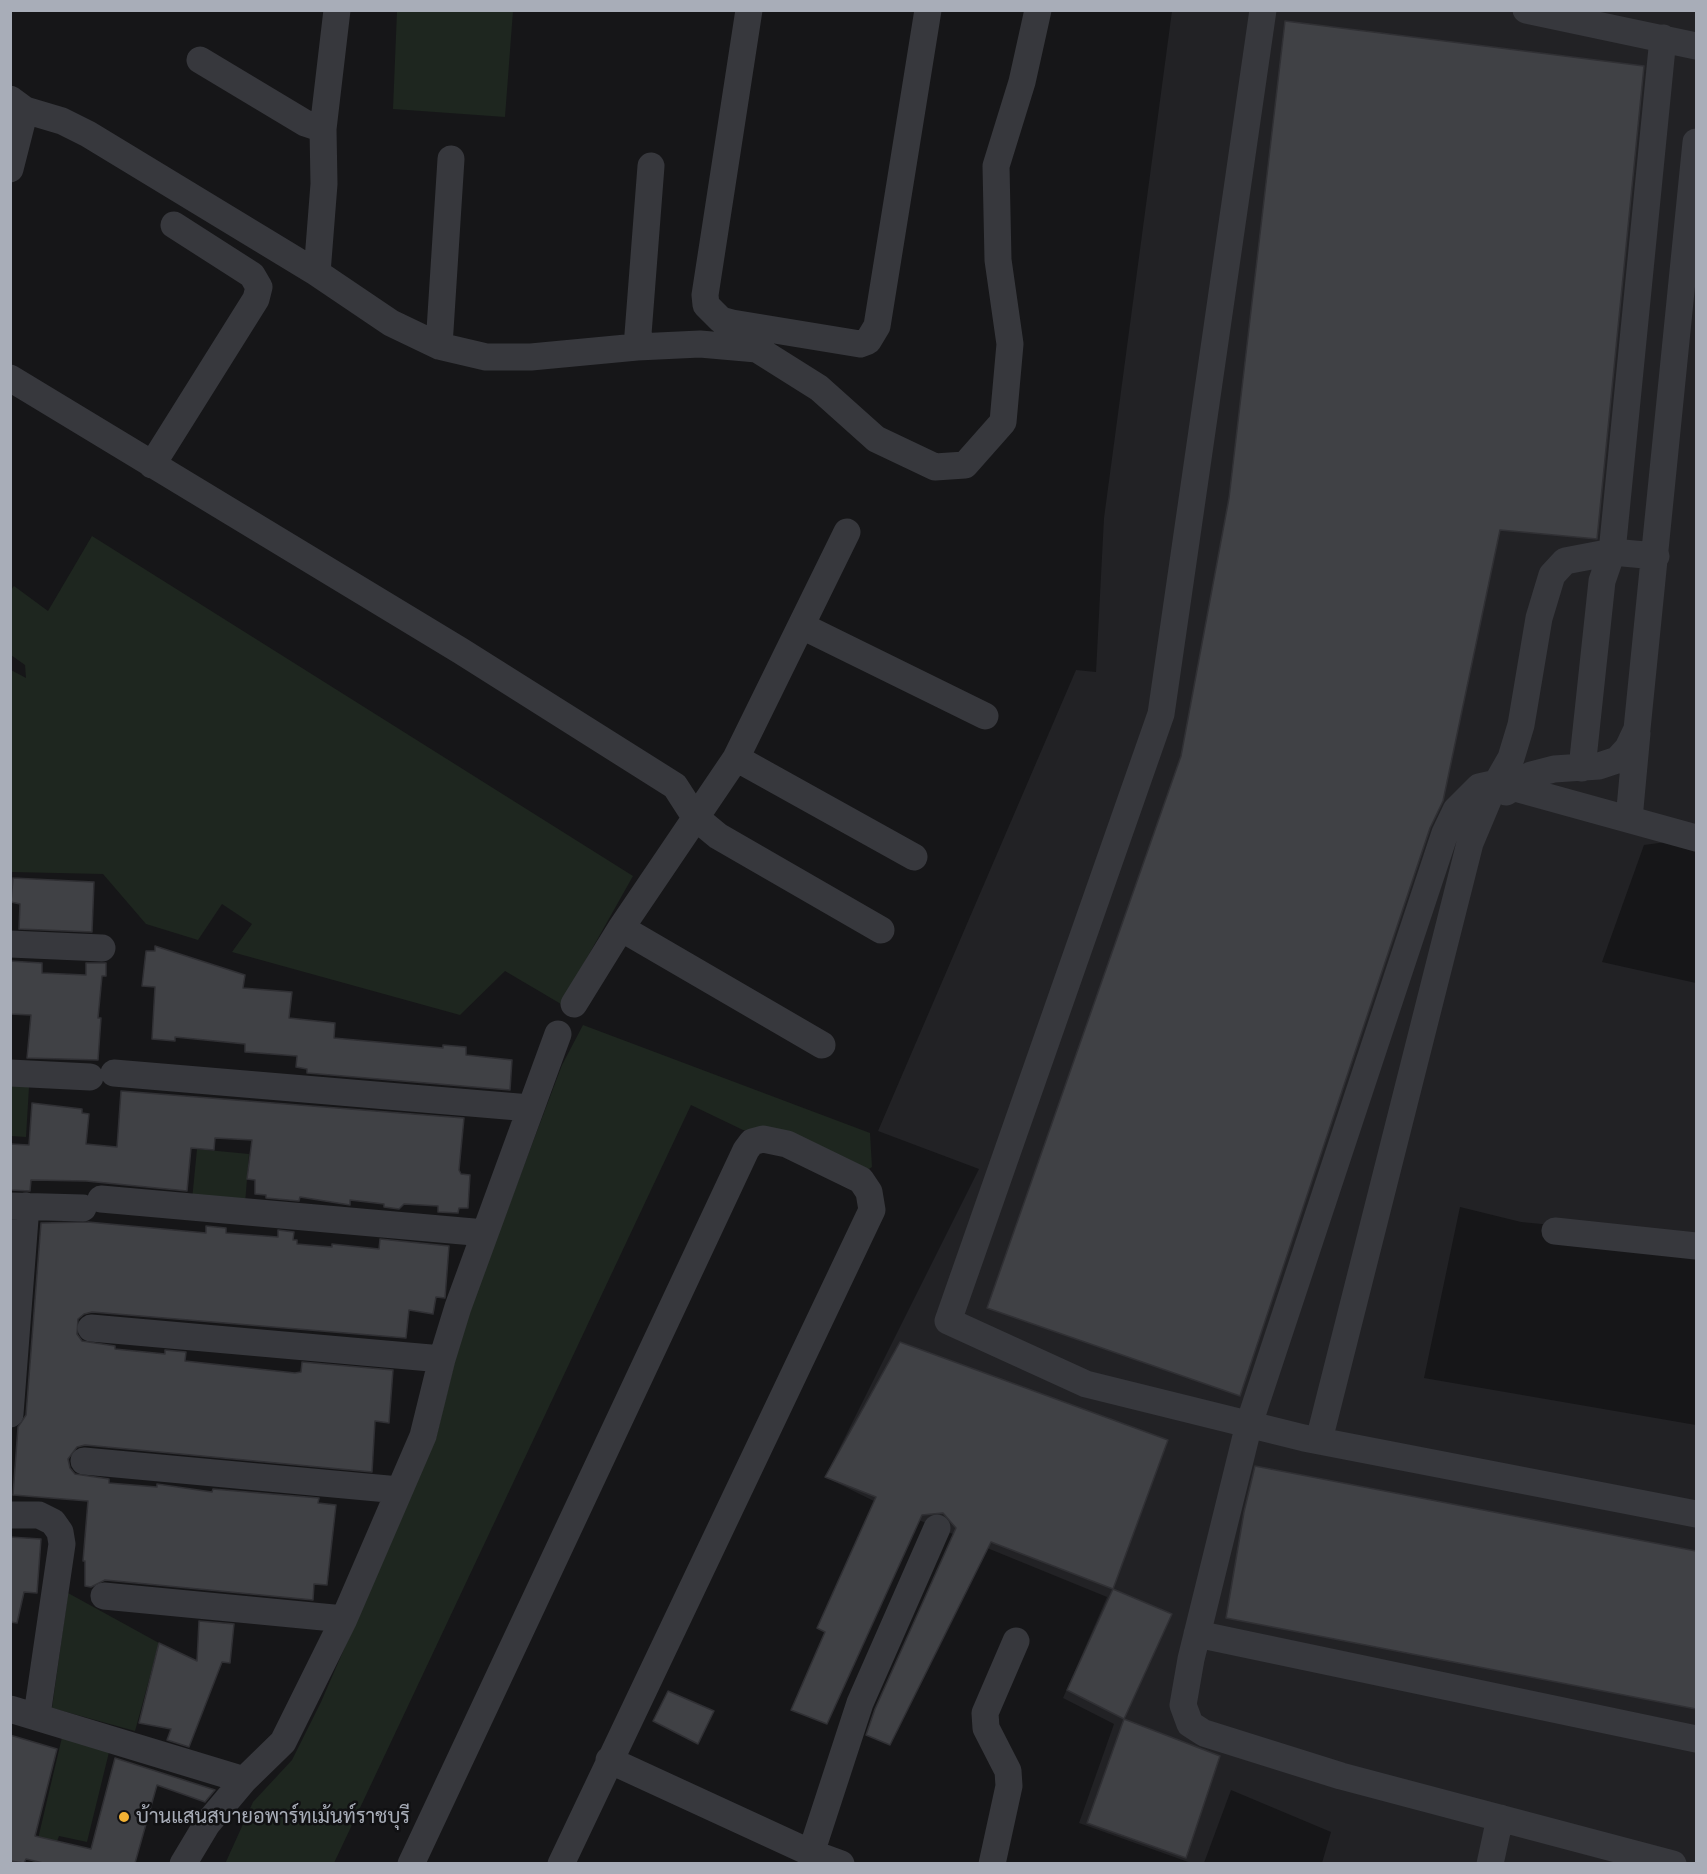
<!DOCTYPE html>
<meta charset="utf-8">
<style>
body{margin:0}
#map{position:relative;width:1707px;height:1874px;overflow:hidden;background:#161618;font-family:"Work Sans",sans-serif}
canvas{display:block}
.frame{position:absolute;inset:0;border:12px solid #a8adb8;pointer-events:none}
</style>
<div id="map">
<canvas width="1707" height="1874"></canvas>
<div class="frame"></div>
</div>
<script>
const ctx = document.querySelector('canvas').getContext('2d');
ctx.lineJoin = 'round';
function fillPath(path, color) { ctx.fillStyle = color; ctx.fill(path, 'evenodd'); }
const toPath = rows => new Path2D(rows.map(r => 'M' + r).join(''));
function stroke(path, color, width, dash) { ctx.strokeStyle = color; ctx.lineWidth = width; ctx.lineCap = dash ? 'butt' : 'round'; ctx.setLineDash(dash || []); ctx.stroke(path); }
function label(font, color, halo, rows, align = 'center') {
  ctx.font = font + ' "Work Sans",Sarabun,sans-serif'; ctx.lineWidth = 5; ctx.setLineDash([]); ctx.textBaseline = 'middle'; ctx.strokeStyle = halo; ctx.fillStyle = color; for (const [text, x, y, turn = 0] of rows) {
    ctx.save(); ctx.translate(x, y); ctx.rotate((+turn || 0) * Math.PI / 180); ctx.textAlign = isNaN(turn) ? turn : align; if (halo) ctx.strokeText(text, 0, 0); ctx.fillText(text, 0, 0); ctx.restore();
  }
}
fillPath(toPath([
 [1172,11,1696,11,1696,838,1644,845,1602,962,1696,983,1696,1239,1521,1222,1460,1207,1424,1378,1696,1425,1696,1863,1322,1863,1331,1832,1231,1790,1204,1863,1191,1863,1079,1823,1114,1724,1063,1698,1107,1597,882,1505,825,1477,979,1169,878,1131,1076,670,1096,672,1104,518]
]), '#222225');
fillPath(toPath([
 [397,11,513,11,505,117,393,109],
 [92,536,633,876,561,1004,505,971,460,1015,232,952,252,924,222,904,198,940,146,924,103,874,11,872,11,670,26,678,25,665,11,655,10,591,14,586,48,611],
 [583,1025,870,1133,872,1167,861,1174,760,1131,743,1130,691,1105,334,1863,225,1864,253,1802,292,1760,321,1702,436,1438,463,1327,562,1065],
 [10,1085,29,1087,26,1137,11,1136],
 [197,1149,249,1154,245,1204,192,1200],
 [68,1593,159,1643,135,1731,52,1708],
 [63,1733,111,1744,87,1842,59,1836,49,1863,32,1864]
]), '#1e261f');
const building = toPath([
 [1285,21,1644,66,1597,539,1500,530,1443,801,1430,828,1240,1396,987,1308,1181,756,1229,498,1285,21],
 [13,878,94,882,92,932,19,929,20,904,11,902,13,878],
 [155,946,245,975,243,988,292,992,289,1018,335,1023,334,1038,443,1048,443,1045,466,1047,466,1055,512,1060,510,1090,307,1073,307,1069,296,1067,297,1056,245,1052,245,1044,175,1037,175,1041,152,1039,155,987,142,986,146,951,155,951,155,946],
 [10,961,42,963,42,973,86,975,86,963,106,963,106,976,102,976,98,1018,101,1018,98,1060,27,1058,31,1015,10,1014,10,961],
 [121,1091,464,1118,459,1170,461,1174,470,1175,468,1208,459,1208,458,1213,438,1212,438,1206,404,1204,399,1209,384,1207,384,1204,350,1200,350,1205,300,1197,299,1201,266,1198,266,1195,255,1194,255,1180,247,1179,252,1140,215,1138,214,1150,191,1148,187,1191,86,1181,31,1180,30,1191,10,1190,10,1144,29,1145,32,1103,82,1109,82,1113,89,1114,86,1144,117,1147,121,1091],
 [88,1222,206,1233,206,1226,226,1228,226,1233,278,1237,278,1230,294,1232,293,1240,297,1240,297,1244,332,1247,332,1244,379,1249,380,1239,449,1246,445,1298,436,1297,433,1314,409,1310,406,1338,92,1312,84,1314,78,1319,77,1334,82,1341,115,1346,115,1349,165,1354,165,1350,186,1352,185,1361,295,1373,301,1372,302,1362,393,1370,389,1423,375,1421,372,1472,85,1445,77,1447,68,1459,70,1468,75,1474,109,1479,109,1483,157,1487,157,1484,212,1492,213,1489,319,1498,318,1503,336,1505,327,1585,314,1584,313,1600,105,1580,91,1587,85,1586,85,1561,83,1561,88,1501,13,1495,18,1427,26,1415,41,1223,88,1222],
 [900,1342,1168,1440,1113,1589,991,1542,890,1745,866,1735,875,1709,956,1528,943,1513,922,1515,827,1724,791,1710,825,1632,817,1628,876,1497,825,1477,900,1342],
 [1255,1466,1696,1551,1696,1709,1226,1618,1244,1512,1255,1466],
 [10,1537,41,1539,37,1593,24,1592,17,1623,10,1622,10,1537],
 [1113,1589,1172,1614,1124,1719,1067,1690,1113,1589],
 [199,1621,234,1624,230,1663,222,1662,189,1747,167,1740,171,1729,139,1723,159,1643,197,1661,199,1621],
 [668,1691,714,1711,698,1744,653,1721,668,1691],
 [1124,1719,1220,1756,1186,1858,1087,1823,1124,1719],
 [10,1735,57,1749,35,1836,91,1849,115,1758,215,1790,205,1802,157,1785,135,1863,43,1863,26,1859,24,1863,10,1861,10,1735]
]);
fillPath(building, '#404145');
stroke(building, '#303034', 1.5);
stroke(toPath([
 [749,10,705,295,706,305,721,320,732,323,860,344,868,341,877,326,928,10],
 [1263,10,1161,714,948,1321,1086,1384,1304,1438,1696,1514],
 [1526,10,1696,46],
 [200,60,305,123,323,129],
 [10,99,25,110,62,121,88,134,317,273,391,323,439,346,486,357,531,357,637,347,700,344,757,349,819,388,876,439,935,467,965,465,1003,422,1010,344,998,260,996,166,1022,82,1038,10],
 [10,169,25,110],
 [317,273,324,184,323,129,337,10],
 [439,346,451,159],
 [637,347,651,166],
 [10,378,461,651,675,786,695,817,718,836,881,930],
 [152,465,256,299,259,287,252,275,174,225],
 [802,626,985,716],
 [736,758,914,857],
 [1582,768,1602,581,1612,552,1663,38],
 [1506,792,1511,786,1531,775,1554,769,1599,766,1617,760,1628,748,1637,729,1696,142],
 [1629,819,1637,733],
 [621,928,822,1045],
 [10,944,102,948],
 [574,1004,621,928,736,758,847,532],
 [10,1073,90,1077],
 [114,1073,530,1108],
 [101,1199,485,1233],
 [10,1206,83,1208],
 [1555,1231,1696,1246],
 [91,1328,442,1359],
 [10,1414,26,1206],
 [1319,1440,1470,843,1491,793,1511,758,1521,725,1539,618,1552,575,1565,561,1612,552,1656,556],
 [84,1461,399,1490],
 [10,1515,39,1515,53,1522,60,1532,62,1544,37,1715],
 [104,1596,344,1619],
 [1197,1634,1696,1739],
 [10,1709,244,1780],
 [609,1760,811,1853,841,1864],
 [811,1853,860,1703,937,1528],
 [183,1864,207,1824,244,1780,283,1742,344,1619,423,1436,442,1359,458,1307,558,1034],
 [411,1864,746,1150,752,1142,763,1139,787,1144,861,1180,869,1192,872,1210,561,1864],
 [992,1864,1009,1786,1008,1771,986,1728,985,1713,1016,1641],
 [1490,1864,1500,1818],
 [1673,1864,1341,1776,1204,1733,1190,1724,1183,1705,1191,1659,1249,1424,1445,833,1456,810,1479,787,1497,783,1696,838]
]), '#37383d', 27);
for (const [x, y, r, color] of [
 [124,1817,6,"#f2b134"]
]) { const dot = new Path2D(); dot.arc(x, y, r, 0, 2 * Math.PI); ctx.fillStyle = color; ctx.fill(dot); stroke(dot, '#111113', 2); }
label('20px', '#a8adb8', '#111113', [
 ["บ้านแสนสบายอพาร์ทเม้นท์ราชบุรี",136,1817]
], 'left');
</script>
